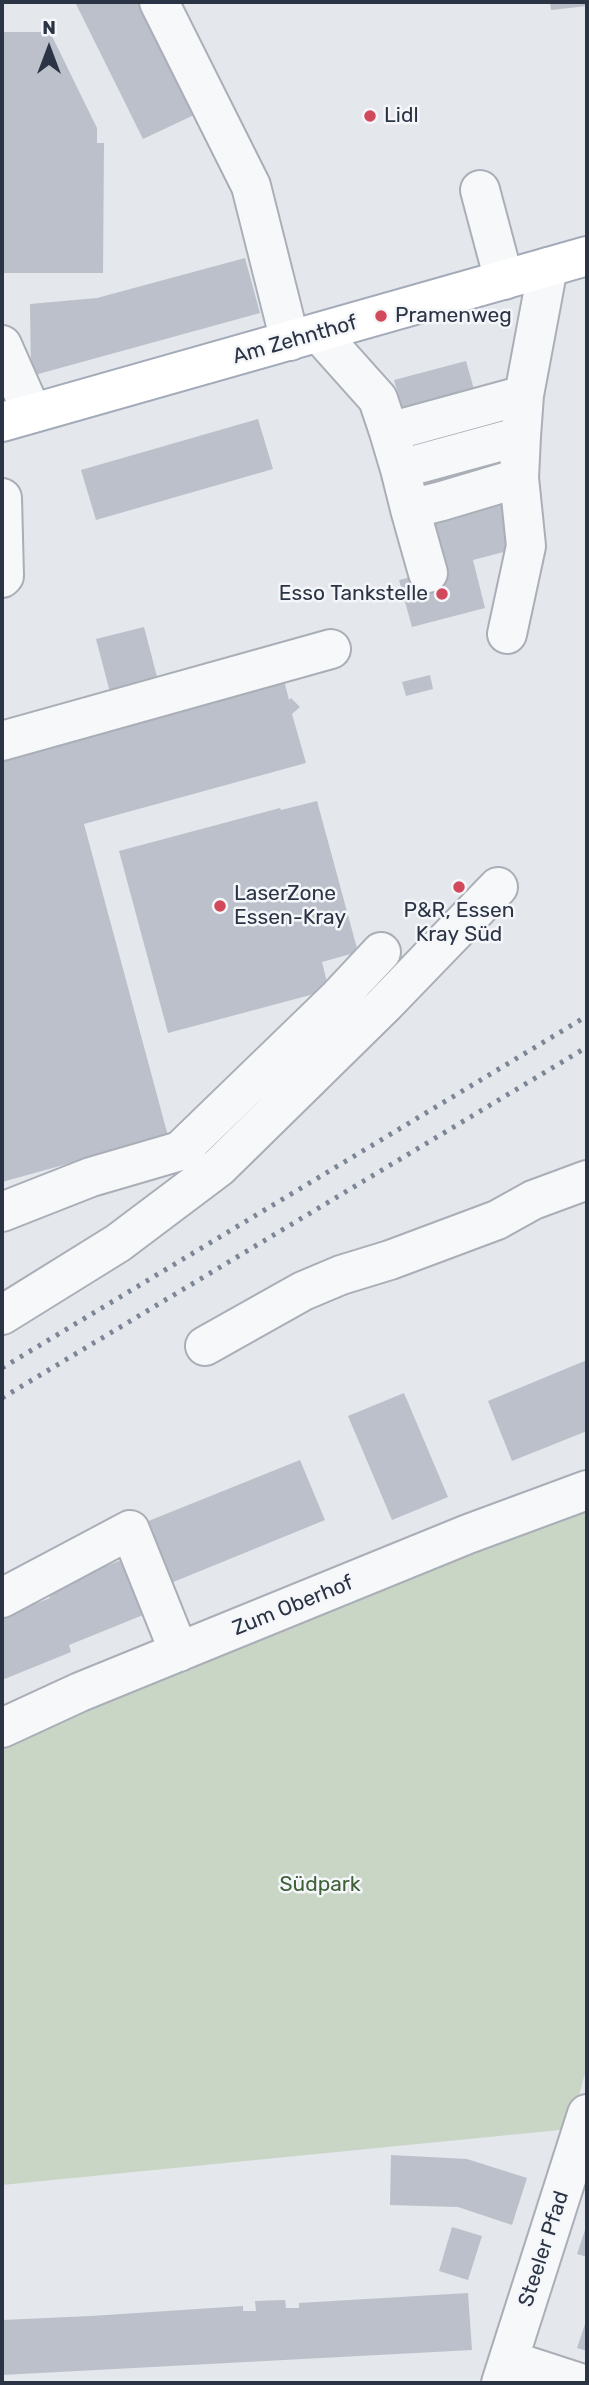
<!DOCTYPE html>
<meta charset="utf-8">
<style>
body{margin:0}
#map{position:relative;width:589px;height:2385px;overflow:hidden;background:#e4e7ec;font-family:Rubik,sans-serif}
canvas{display:block}
.frame{position:absolute;inset:0;border:4px solid #2b3445;pointer-events:none}
.north{position:absolute;left:14px;top:14px;width:70px;height:70px;-webkit-text-stroke:5px #f4f6f9;paint-order:stroke;rotate:0deg;font-size:19px;font-weight:700;line-height:28px;text-align:center;color:#2b3445}
.north::after{content:'';display:block;margin:auto;width:24px;height:32px;background:#2b3445;clip-path:polygon(50% 0,100% 100%,50% 72%,0 100%)}
</style>
<div id="map">
<canvas width="589" height="2385"></canvas>
<div class="frame"></div>
<div class="north">N</div>
</div>
<script>
const ctx = document.querySelector('canvas').getContext('2d');
ctx.lineJoin = 'round';
function fillPath(path, color) { ctx.fillStyle = color; ctx.fill(path, 'evenodd'); }
const toPath = rows => new Path2D(rows.map(r => 'M' + r).join(''));
function stroke(path, color, width, dash) { ctx.strokeStyle = color; ctx.lineWidth = width; ctx.lineCap = dash ? 'butt' : 'round'; ctx.setLineDash(dash || []); ctx.stroke(path); }
function label(font, color, halo, rows, align = 'center') {
  ctx.font = font + ' Rubik,sans-serif'; ctx.lineWidth = 5; ctx.setLineDash([]); ctx.textBaseline = 'middle'; ctx.strokeStyle = halo; ctx.fillStyle = color; for (const [text, x, y, turn = 0] of rows) {
    ctx.save(); ctx.translate(x, y); ctx.rotate((+turn || 0) * Math.PI / 180); ctx.textAlign = isNaN(turn) ? turn : align; if (halo) ctx.strokeText(text, 0, 0); ctx.fillText(text, 0, 0); ctx.restore();
  }
}
fillPath(toPath([
 [587,1491,587,2066,570,2129,2,2185,2,1732]
]), '#c9d6c5');
fillPath(toPath([
 [75,2,141,2,196,114,143,139],
 [550,2,587,2,587,6,551,10],
 [2,32,50,32,97,128,97,143,104,143,103,273,2,273],
 [245,258,260,313,31,376,30,304,97,298],
 [466,361,519,548,473,560,485,608,412,627,399,580,448,568,394,380],
 [258,419,273,469,96,520,81,470],
 [144,627,160,688,112,700,96,639],
 [430,675,433,689,406,696,402,682],
 [283,676,289,700,291,698,300,707,292,714,306,763,84,824,168,1136,2,1182,2,762,63,745,60,734],
 [317,801,358,952,322,962,329,990,168,1033,119,851,280,808,281,810],
 [587,1360,587,1431,512,1461,488,1401],
 [404,1393,448,1497,392,1520,348,1416],
 [300,1460,325,1520,171,1583,146,1522],
 [126,1558,148,1613,69,1645,71,1652,2,1680,2,1617,50,1598,47,1590],
 [391,2155,467,2159,527,2178,512,2225,458,2207,390,2205],
 [587,2224,587,2257,577,2254],
 [452,2227,482,2236,468,2280,439,2271],
 [468,2293,472,2350,2,2375,2,2320,91,2316,243,2306,243,2311,256,2311,255,2301,285,2300,286,2308,299,2308,299,2303],
 [587,2318,587,2351,577,2348]
]), '#bbc0ca');
const minor = toPath([
 [159,2,251,186,290,341],
 [480,190,504,280],
 [319,333,378,399,389,432,524,395],
 [2,345,32,413],
 [389,432,400,469,521,436,524,395,548,267],
 [400,469,410,509,442,501,519,478,521,436],
 [2,498,4,576,2,578],
 [410,509,428,573],
 [507,634,526,546,519,478],
 [2,741,331,649],
 [2,1212,91,1177,180,1151,337,999,381,952],
 [2,1315,118,1243,219,1167,385,1004,498,887],
 [205,1346,303,1291,341,1275,390,1260,497,1220,533,1200,587,1180],
 [2,1598,130,1530,179,1652],
 [2,1728,80,1692,468,1534,587,1490],
 [509,2360,580,2383],
 [501,2383,587,2114]
]);
const major = toPath([
 [2,422,587,256]
]);
stroke(minor, '#a9aeb7', 42);
stroke(major, '#a3abb8', 42);
stroke(minor, '#f7f8fa', 38);
stroke(major, '#fff', 38);
stroke(toPath([
 [2,1368,587,1016],
 [2,1398,587,1047]
]), '#7d8696', 5, [3.5, 7]);
for (const [x, y, r, color] of [
 [370,116,7,"#d1495b"],
 [381,316,7,"#d1495b"],
 [442,594,7,"#d1495b"],
 [459,887,7,"#d1495b"],
 [220,906,7,"#d1495b"]
]) { const dot = new Path2D(); dot.arc(x, y, r, 0, 2 * Math.PI); ctx.fillStyle = color; ctx.fill(dot); stroke(dot, '#f4f6f9', 2.5); }
label('21px', '#2b3445', '#f4f6f9', [
 ["Lidl",384,116],
 ["Pramenweg",395,316],
 ["Esso Tankstelle",428,594,"right"],
 ["LaserZone",234,894],
 ["Essen-Kray",234,918],
 ["P&R, Essen",459,911,"center"],
 ["Kray Süd",459,935,"center"]
], 'left');
label('21px', '#2b3445', '#f4f6f9', [
 ["Am Zehnthof",295,340,-16],
 ["Zum Oberhof",293,1606,-22],
 ["Steeler Pfad",544,2249,-72]
]);
label('21px', '#3f6138', '#f4f6f9', [
 ["Südpark",320,1885]
]);
</script>
